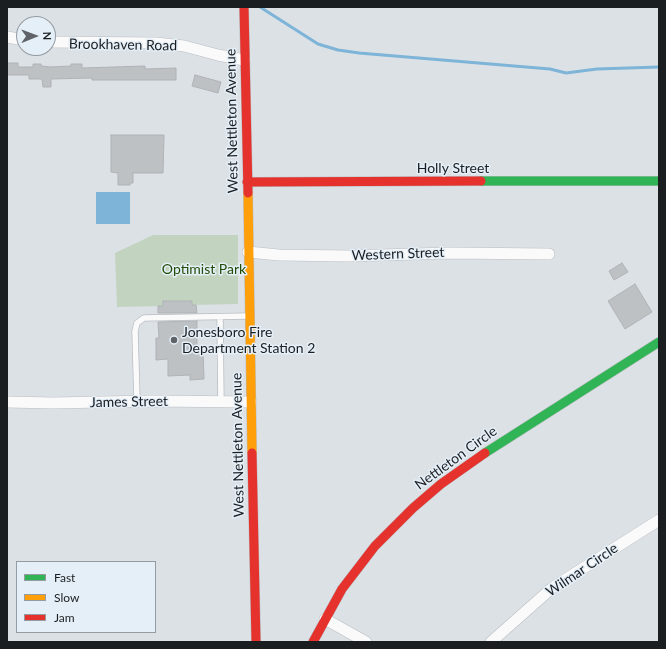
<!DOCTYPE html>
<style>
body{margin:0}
#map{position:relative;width:666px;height:649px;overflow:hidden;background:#dce1e6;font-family:Lato,sans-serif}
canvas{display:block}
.frame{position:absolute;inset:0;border:8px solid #1b1e21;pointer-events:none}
.legend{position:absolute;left:16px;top:561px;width:140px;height:72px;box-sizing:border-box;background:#e5eff7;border:1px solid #949ba1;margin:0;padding:5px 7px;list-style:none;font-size:12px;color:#1b1e21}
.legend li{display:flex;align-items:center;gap:8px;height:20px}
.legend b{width:20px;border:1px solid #949ba1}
.north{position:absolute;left:16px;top:16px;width:40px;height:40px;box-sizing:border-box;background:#e5eff7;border:1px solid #949ba1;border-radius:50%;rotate:89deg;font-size:11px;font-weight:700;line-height:16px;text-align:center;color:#1b1e21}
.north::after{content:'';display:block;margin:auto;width:14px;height:18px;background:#5f6266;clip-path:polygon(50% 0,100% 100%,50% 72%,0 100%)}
</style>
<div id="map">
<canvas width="666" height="649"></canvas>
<div class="frame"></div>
<ul class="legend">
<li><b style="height:5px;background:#30b455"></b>Fast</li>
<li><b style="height:5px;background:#ff9f0a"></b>Slow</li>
<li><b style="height:5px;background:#e5322d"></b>Jam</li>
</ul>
<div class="north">N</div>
</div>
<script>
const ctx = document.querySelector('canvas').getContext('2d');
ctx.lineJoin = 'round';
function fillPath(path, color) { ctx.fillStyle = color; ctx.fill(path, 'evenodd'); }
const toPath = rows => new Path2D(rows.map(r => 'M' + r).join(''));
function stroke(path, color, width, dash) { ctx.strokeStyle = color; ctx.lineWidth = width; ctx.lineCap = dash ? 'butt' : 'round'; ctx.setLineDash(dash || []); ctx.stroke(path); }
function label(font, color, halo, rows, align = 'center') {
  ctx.font = font + ' Lato,sans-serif'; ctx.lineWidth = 3; ctx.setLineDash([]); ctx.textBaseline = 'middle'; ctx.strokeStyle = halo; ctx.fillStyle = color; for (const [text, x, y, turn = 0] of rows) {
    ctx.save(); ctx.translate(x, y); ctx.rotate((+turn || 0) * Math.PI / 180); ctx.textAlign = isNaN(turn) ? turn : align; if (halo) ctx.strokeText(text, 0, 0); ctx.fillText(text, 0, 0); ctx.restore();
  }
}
fillPath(toPath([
 [153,235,238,235,238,304,192,305,192,301,164,301,163,306,117,307,115,253]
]), '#c2d4c0');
fillPath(toPath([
 [96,192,130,192,130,224,96,224]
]), '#7eb4d8');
stroke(toPath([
 [260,7,318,44,338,50,359,53,550,69,566,73,597,69,659,67]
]), '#7eb4d8', 3);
const building = toPath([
 [7,63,18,63,18,67,33,67,33,64,41,64,41,66,50,67,71,66,71,64,82,64,82,68,145,66,145,69,176,68,176,80,92,80,92,78,51,79,51,87,43,87,42,79,29,79,29,75,7,75,7,63],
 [195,75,221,82,218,93,192,86,195,75],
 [111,135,164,135,163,173,133,173,133,183,130,183,130,185,118,185,118,173,111,172,111,135],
 [622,263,628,272,614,280,609,271,622,263],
 [635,284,652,312,625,329,608,301,635,284],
 [163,301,192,301,192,305,196,305,197,313,158,313,158,306,163,306,163,301],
 [197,321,197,351,203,351,204,379,190,380,190,375,168,376,168,359,156,360,156,338,159,338,158,322,197,321]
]);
fillPath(building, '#bdc1c4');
stroke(building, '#afb3b7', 1);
const lane = toPath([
 [220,317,221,402],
 [137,401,135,331,137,323,144,318,249,316]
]);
const street = toPath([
 [7,37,24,40],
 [48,42,156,43,184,46,218,55,244,60],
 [248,252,279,255,348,256,448,253,549,254],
 [7,402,53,403,152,401,251,402],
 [325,619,366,642],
 [491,642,552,588,659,520]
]);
const fast = toPath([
 [481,181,659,181],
 [485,453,659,342]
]);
const slow = toPath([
 [248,193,252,453]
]);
const jam = toPath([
 [244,7,248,193],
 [247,182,481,181],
 [252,453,256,642],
 [313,642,342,589,375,546,413,508,441,484,485,453]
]);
stroke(lane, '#b9bdc1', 7);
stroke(street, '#b9bdc1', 12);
stroke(fast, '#b9bdc1', 10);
stroke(slow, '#b9bdc1', 10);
stroke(jam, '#b9bdc1', 10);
stroke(lane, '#fafafb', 5.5);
stroke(street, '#fafafb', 11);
stroke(fast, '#30b455', 9);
stroke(slow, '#ff9f0a', 9);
stroke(jam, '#e5322d', 9);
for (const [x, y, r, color] of [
 [174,340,4,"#5f6266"]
]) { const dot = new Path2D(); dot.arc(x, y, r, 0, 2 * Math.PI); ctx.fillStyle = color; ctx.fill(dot); stroke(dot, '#e5eff7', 1.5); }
label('14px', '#1b1e21', '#e5eff7', [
 ["Brookhaven Road",123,45,1],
 ["West Nettleton Avenue",232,121,-91],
 ["Holly Street",453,168],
 ["Western Street",398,254,-2],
 ["James Street",129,402,-1],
 ["West Nettleton Avenue",238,445,-91],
 ["Nettleton Circle",456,458,-36],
 ["Wilmar Circle",582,570,-34]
]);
label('14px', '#214d06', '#e5eff7', [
 ["Optimist Park",204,269]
]);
label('14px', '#1b1e21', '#e5eff7', [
 ["Jonesboro Fire",182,332],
 ["Department Station 2",182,348]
], 'left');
</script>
